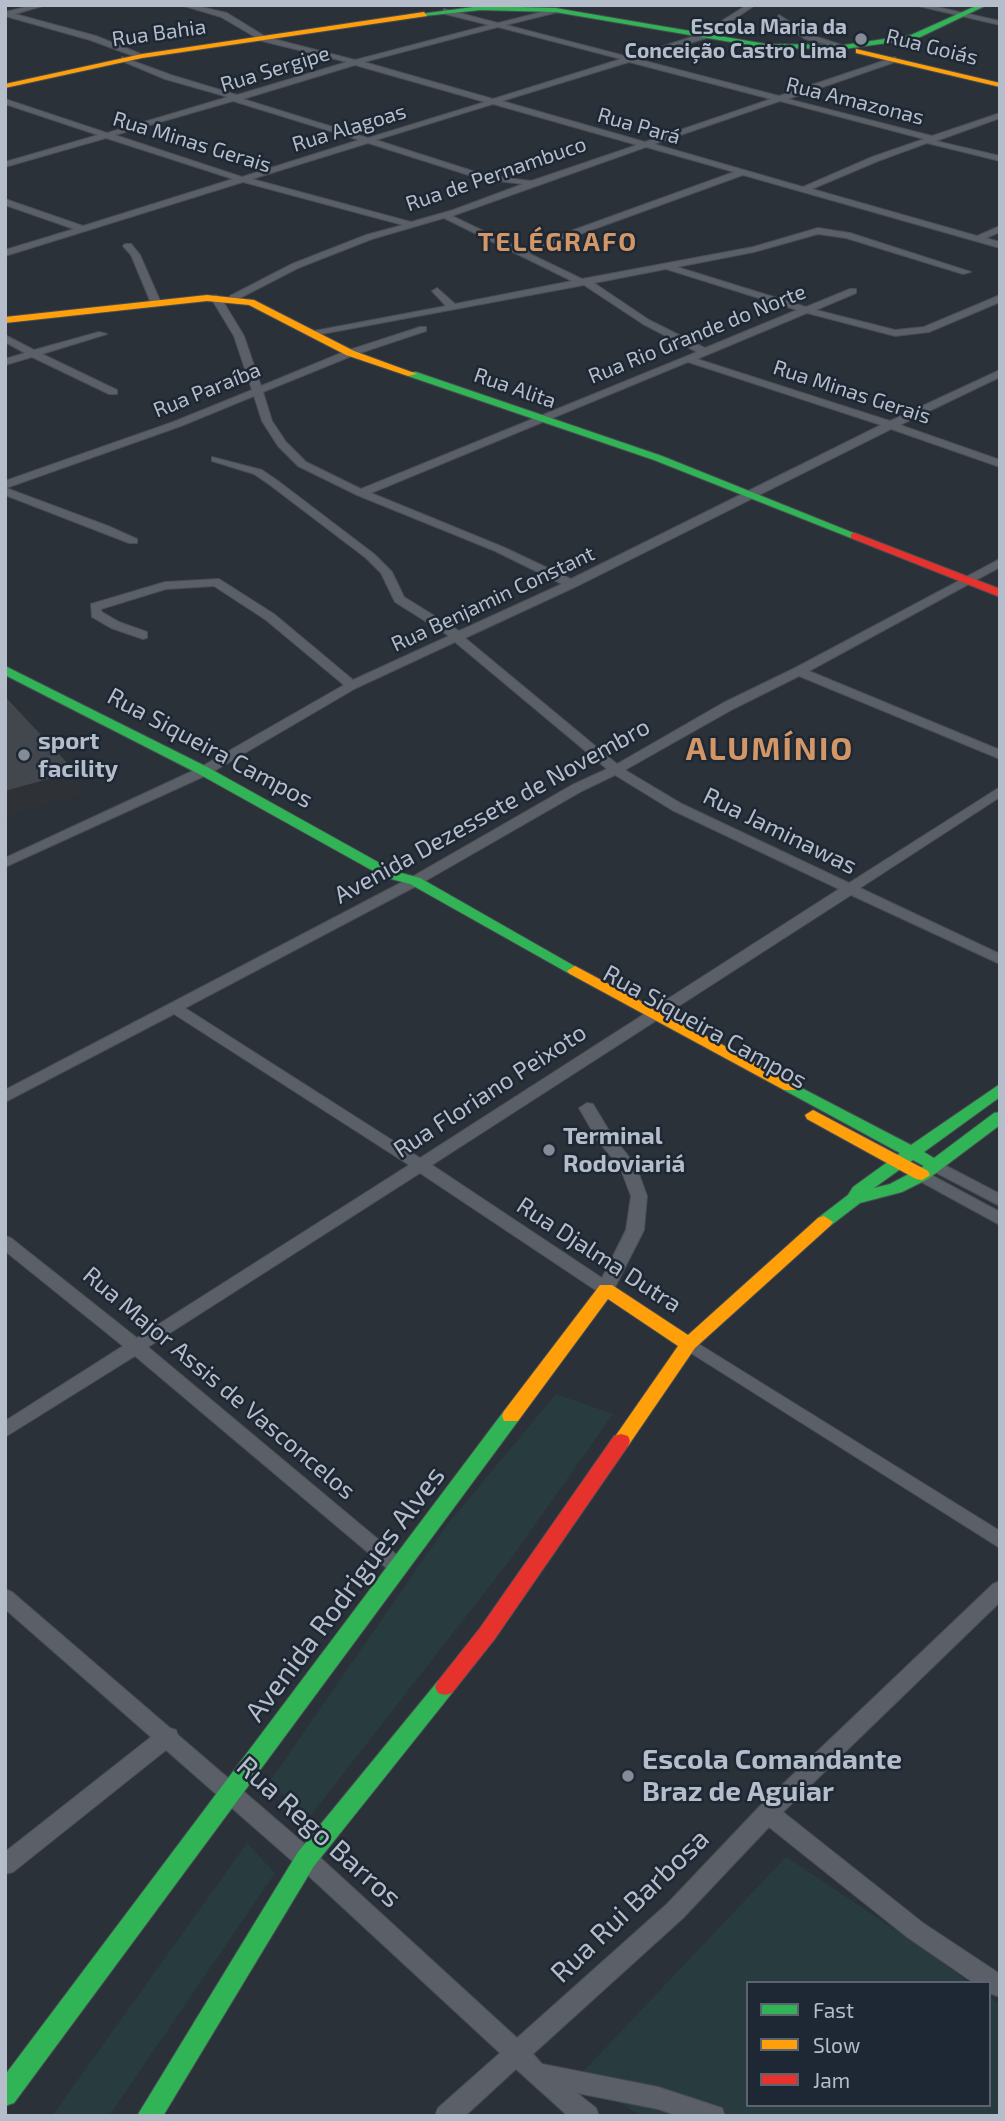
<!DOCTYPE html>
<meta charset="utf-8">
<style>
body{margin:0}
#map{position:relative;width:1005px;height:2121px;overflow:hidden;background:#2b3139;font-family:"Exo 2",sans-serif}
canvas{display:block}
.frame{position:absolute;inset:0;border:7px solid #b6bdca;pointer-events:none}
.legend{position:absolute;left:746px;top:1981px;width:245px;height:126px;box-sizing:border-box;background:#1e2734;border:2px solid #5b6370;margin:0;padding:9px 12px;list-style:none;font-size:21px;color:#b6bdca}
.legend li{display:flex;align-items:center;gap:14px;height:35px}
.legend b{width:35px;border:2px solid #5b6370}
</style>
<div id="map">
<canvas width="1005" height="2121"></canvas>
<div class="frame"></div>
<ul class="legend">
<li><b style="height:9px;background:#30b455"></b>Fast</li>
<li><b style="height:9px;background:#ff9f0a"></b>Slow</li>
<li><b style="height:9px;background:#e5322d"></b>Jam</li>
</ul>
</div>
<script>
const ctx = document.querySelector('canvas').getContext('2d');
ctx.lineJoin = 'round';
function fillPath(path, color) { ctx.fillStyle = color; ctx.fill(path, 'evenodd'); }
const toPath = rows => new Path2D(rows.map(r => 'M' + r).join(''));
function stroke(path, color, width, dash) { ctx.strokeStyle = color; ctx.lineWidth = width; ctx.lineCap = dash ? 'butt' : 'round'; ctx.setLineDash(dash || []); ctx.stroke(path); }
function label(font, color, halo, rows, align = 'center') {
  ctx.font = font + ' "Exo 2",sans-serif'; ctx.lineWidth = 5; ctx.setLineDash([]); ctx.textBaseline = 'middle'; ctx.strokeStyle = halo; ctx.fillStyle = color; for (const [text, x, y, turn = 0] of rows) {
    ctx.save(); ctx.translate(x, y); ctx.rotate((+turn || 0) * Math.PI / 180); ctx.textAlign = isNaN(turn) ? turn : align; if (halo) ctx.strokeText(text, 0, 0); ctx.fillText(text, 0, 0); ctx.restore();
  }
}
fillPath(toPath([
 [556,1394,613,1414,510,1560,311,1815,268,1784,447,1525],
 [247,1843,275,1873,109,2116,52,2116],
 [786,1857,930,1953,970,1983,748,1983,748,2105,989,2105,989,1997,1000,2005,1000,2116,643,2116,576,2079]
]), '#283b3f');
const street = toPath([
 [34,5,46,5,15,14,96,36,146,56,139,58,90,40,5,16,5,12,34,5],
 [181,5,193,5,227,13,266,37,355,60,489,25,441,13,444,9,498,23,558,8,558,12,506,25,629,57,701,34,747,5,755,5,707,38,637,59,779,96,895,57,898,61,788,99,932,136,1000,113,1000,118,936,141,1000,156,1000,161,927,143,878,161,812,189,977,236,1000,226,1000,232,986,238,1000,242,1000,248,743,175,528,253,582,279,753,247,818,228,850,233,971,272,963,274,846,238,818,234,754,252,677,267,806,307,850,289,856,289,856,293,816,310,895,330,924,327,1000,295,1000,302,929,332,895,336,807,313,697,359,890,421,1000,370,1000,377,900,425,1000,460,1000,467,891,429,575,587,465,638,617,764,723,703,795,668,1000,559,1000,567,809,671,1000,750,1000,759,799,676,733,709,625,770,682,804,849,883,1000,787,1000,797,860,888,1000,954,1000,964,851,895,432,1165,602,1278,626,1230,631,1196,620,1167,598,1141,579,1108,587,1103,593,1104,611,1134,636,1166,647,1196,644,1230,612,1293,600,1293,420,1173,148,1347,404,1561,407,1566,404,1571,397,1574,390,1571,135,1356,5,1437,5,1421,123,1346,5,1251,5,1236,11,1238,137,1338,409,1165,174,1014,5,1102,5,1090,410,878,572,785,607,769,455,642,356,688,209,774,5,867,5,858,199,768,344,685,266,620,214,586,166,589,101,609,102,612,119,622,147,632,147,638,143,639,111,628,92,617,91,604,165,582,219,579,274,614,353,680,449,636,395,602,381,573,366,558,270,485,254,474,212,461,212,457,262,470,278,481,374,554,392,572,404,597,459,631,562,584,495,551,357,495,298,466,278,446,262,421,254,396,181,426,6,488,108,526,137,539,137,543,129,543,5,495,5,481,173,422,252,390,234,336,211,298,216,295,221,298,244,336,261,386,346,351,420,327,426,327,426,331,354,355,263,392,272,421,286,442,306,462,361,489,697,352,643,324,584,285,311,336,309,334,314,331,446,306,432,291,437,288,455,304,572,281,444,218,372,239,298,268,236,300,230,300,230,296,292,264,366,235,403,225,243,182,5,256,5,250,74,229,5,205,5,199,83,226,233,179,106,138,5,167,5,162,98,135,5,104,5,99,107,133,228,97,165,79,122,61,122,57,171,75,237,95,347,62,262,41,221,17,181,5],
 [498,27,621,59,493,99,364,62,498,27],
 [629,62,771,99,645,142,502,101,629,62],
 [355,65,485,102,368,138,243,99,355,65],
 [233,101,359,140,242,177,115,135,233,101],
 [780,101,924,139,872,157,803,187,654,144,780,101],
 [493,104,637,145,531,181,485,175,376,140,493,104],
 [368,143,481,179,523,184,453,210,411,222,252,179,368,143],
 [646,147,734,172,521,249,452,216,646,147],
 [666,269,797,310,705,348,649,320,594,283,666,269],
 [688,362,881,425,571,579,503,547,371,493,688,362],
 [615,775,672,810,839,889,420,1158,185,1008,420,884,582,791,615,775],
 [914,5,928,5,1000,21,1000,25,914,5],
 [779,15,811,35,848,47,844,49,805,39,776,19,779,15],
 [125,244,131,244,140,255,161,303,159,305,151,303,131,255,123,246,125,244],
 [99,332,107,334,42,354,117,390,117,394,109,394,32,357,5,365,5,359,25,353,5,342,5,335,34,350,99,332],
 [937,1161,1000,1194,1000,1206,931,1170,929,1166,937,1161],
 [922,1170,1000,1212,1000,1225,916,1179,914,1175,916,1171,922,1170],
 [689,1338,1000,1531,1000,1548,683,1348,680,1344,683,1340,689,1338],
 [1000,1581,1000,1602,783,1812,923,1923,1000,1974,1000,1997,989,1993,989,1983,974,1983,907,1937,769,1827,683,1918,533,2054,542,2064,658,2087,722,2108,725,2116,678,2116,658,2109,577,2093,596,2108,599,2116,568,2116,516,2069,465,2116,435,2116,438,2108,500,2053,298,1866,166,1750,13,1872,5,1874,5,1852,151,1737,5,1609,5,1589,12,1592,170,1728,176,1730,178,1735,314,1852,517,2038,667,1904,760,1806,993,1584,1000,1581]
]);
const fast = toPath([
 [978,5,987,5,916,39,844,49,766,48,555,12,481,10,424,16,420,14,481,6,555,8,766,44,844,45,911,35,978,5],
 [408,372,416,372,662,456,861,536,851,538,654,460,408,376,408,372],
 [5,666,209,768,394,871,420,878,583,971,580,974,570,974,410,884,384,877,199,774,5,675,5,666],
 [790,1082,911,1145,1000,1084,1000,1097,924,1152,934,1158,994,1113,1000,1112,1000,1125,928,1179,902,1192,860,1203,830,1226,824,1228,815,1222,818,1218,848,1195,853,1187,900,1153,784,1090,782,1087,784,1084,790,1082],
 [913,1160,924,1166,890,1184,874,1188,913,1160],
 [511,1409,518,1411,520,1416,518,1421,14,2103,5,2106,5,2075,504,1411,511,1409],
 [445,1679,452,1681,455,1687,452,1693,314,1866,163,2116,137,2116,298,1852,438,1681,445,1679]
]);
const slow = toPath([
 [424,12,427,16,142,58,5,88,5,84,142,54,424,12],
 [856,49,1000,83,1000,87,856,53,856,49],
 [207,295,254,300,354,351,417,374,408,376,346,355,249,305,207,301,5,323,5,317,207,295],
 [575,966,796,1084,798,1087,796,1090,784,1090,570,974,567,971,575,966],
 [813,1110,928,1171,930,1175,922,1180,916,1179,807,1119,805,1115,813,1110],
 [824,1216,833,1222,830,1226,695,1348,628,1446,621,1448,614,1446,612,1441,678,1346,608,1299,518,1421,504,1421,502,1416,504,1411,600,1285,612,1285,688,1335,818,1218,824,1216]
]);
const jam = toPath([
 [855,533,1000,589,1000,597,851,538,851,534,855,533],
 [621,1434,628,1436,630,1441,628,1446,494,1640,452,1693,445,1695,438,1693,435,1687,438,1681,480,1628,614,1436,621,1434]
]);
stroke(street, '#494d54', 2);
stroke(fast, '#494d54', 2);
stroke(slow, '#494d54', 2);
stroke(jam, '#494d54', 2);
fillPath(street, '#5b5f67');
fillPath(fast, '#30b455');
fillPath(slow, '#ff9f0a');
fillPath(jam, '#e5322d');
fillPath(toPath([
 [77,772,80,795,5,817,5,792]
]), '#2e3237');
const building = toPath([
 [5,695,77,772,5,792,5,695]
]);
fillPath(building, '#42474e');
stroke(building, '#2e3237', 2);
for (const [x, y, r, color] of [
 [861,39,7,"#858c97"],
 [24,755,7,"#858c97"],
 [549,1150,7,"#858c97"],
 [628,1776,7,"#858c97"]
]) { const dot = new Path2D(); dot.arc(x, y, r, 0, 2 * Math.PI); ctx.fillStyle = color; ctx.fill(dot); stroke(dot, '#1e2734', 2.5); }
label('bold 21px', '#b6bdca', '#1e2734', [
 ["Escola Maria da",847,27],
 ["Conceição Castro Lima",847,51]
], 'right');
label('21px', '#b6bdca', '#1e2734', [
 ["Rua Bahia",159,33,-8],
 ["Rua Goiás",932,47,14],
 ["Rua Sergipe",275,69,-17],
 ["Rua Amazonas",855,101,14],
 ["Rua Pará",639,126,16],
 ["Rua Alagoas",349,128,-17],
 ["Rua Minas Gerais",192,142,17],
 ["Rua de Pernambuco",496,174,-19],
 ["Rua Rio Grande do Norte",697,334,-22],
 ["Rua Alita",515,388,19],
 ["Rua Paraíba",207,390,-22],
 ["Rua Minas Gerais",852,392,18],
 ["Rua Benjamin Constant",493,599,-25]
]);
label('bold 24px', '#b6bdca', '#1e2734', [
 ["sport",38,741],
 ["facility",38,769],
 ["Terminal",563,1136],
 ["Rodoviariá",563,1164]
], 'left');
label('24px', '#b6bdca', '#1e2734', [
 ["Rua Siqueira Campos",210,748,28],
 ["Avenida Dezessete de Novembro",492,811,-29],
 ["Rua Jaminawas",780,831,26],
 ["Rua Siqueira Campos",705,1027,29],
 ["Rua Floriano Peixoto",490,1091,-33],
 ["Rua Djalma Dutra",599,1255,33],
 ["Rua Major Assis de Vasconcelos",219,1383,40]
]);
ctx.letterSpacing = '2px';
label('bold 26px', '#d39767', '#1e2734', [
 ["TELÉGRAFO",558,242]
]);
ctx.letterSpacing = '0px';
label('28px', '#b6bdca', '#1e2734', [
 ["Avenida Rodrigues Alves",345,1594,-53],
 ["Rua Rego Barros",319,1832,42],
 ["Rua Rui Barbosa",630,1906,-44]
]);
label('bold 28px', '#b6bdca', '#1e2734', [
 ["Escola Comandante",642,1760],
 ["Braz de Aguiar",642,1792]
], 'left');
ctx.letterSpacing = '2px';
label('bold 32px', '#d39767', '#1e2734', [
 ["ALUMÍNIO",770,749]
]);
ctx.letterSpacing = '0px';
</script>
